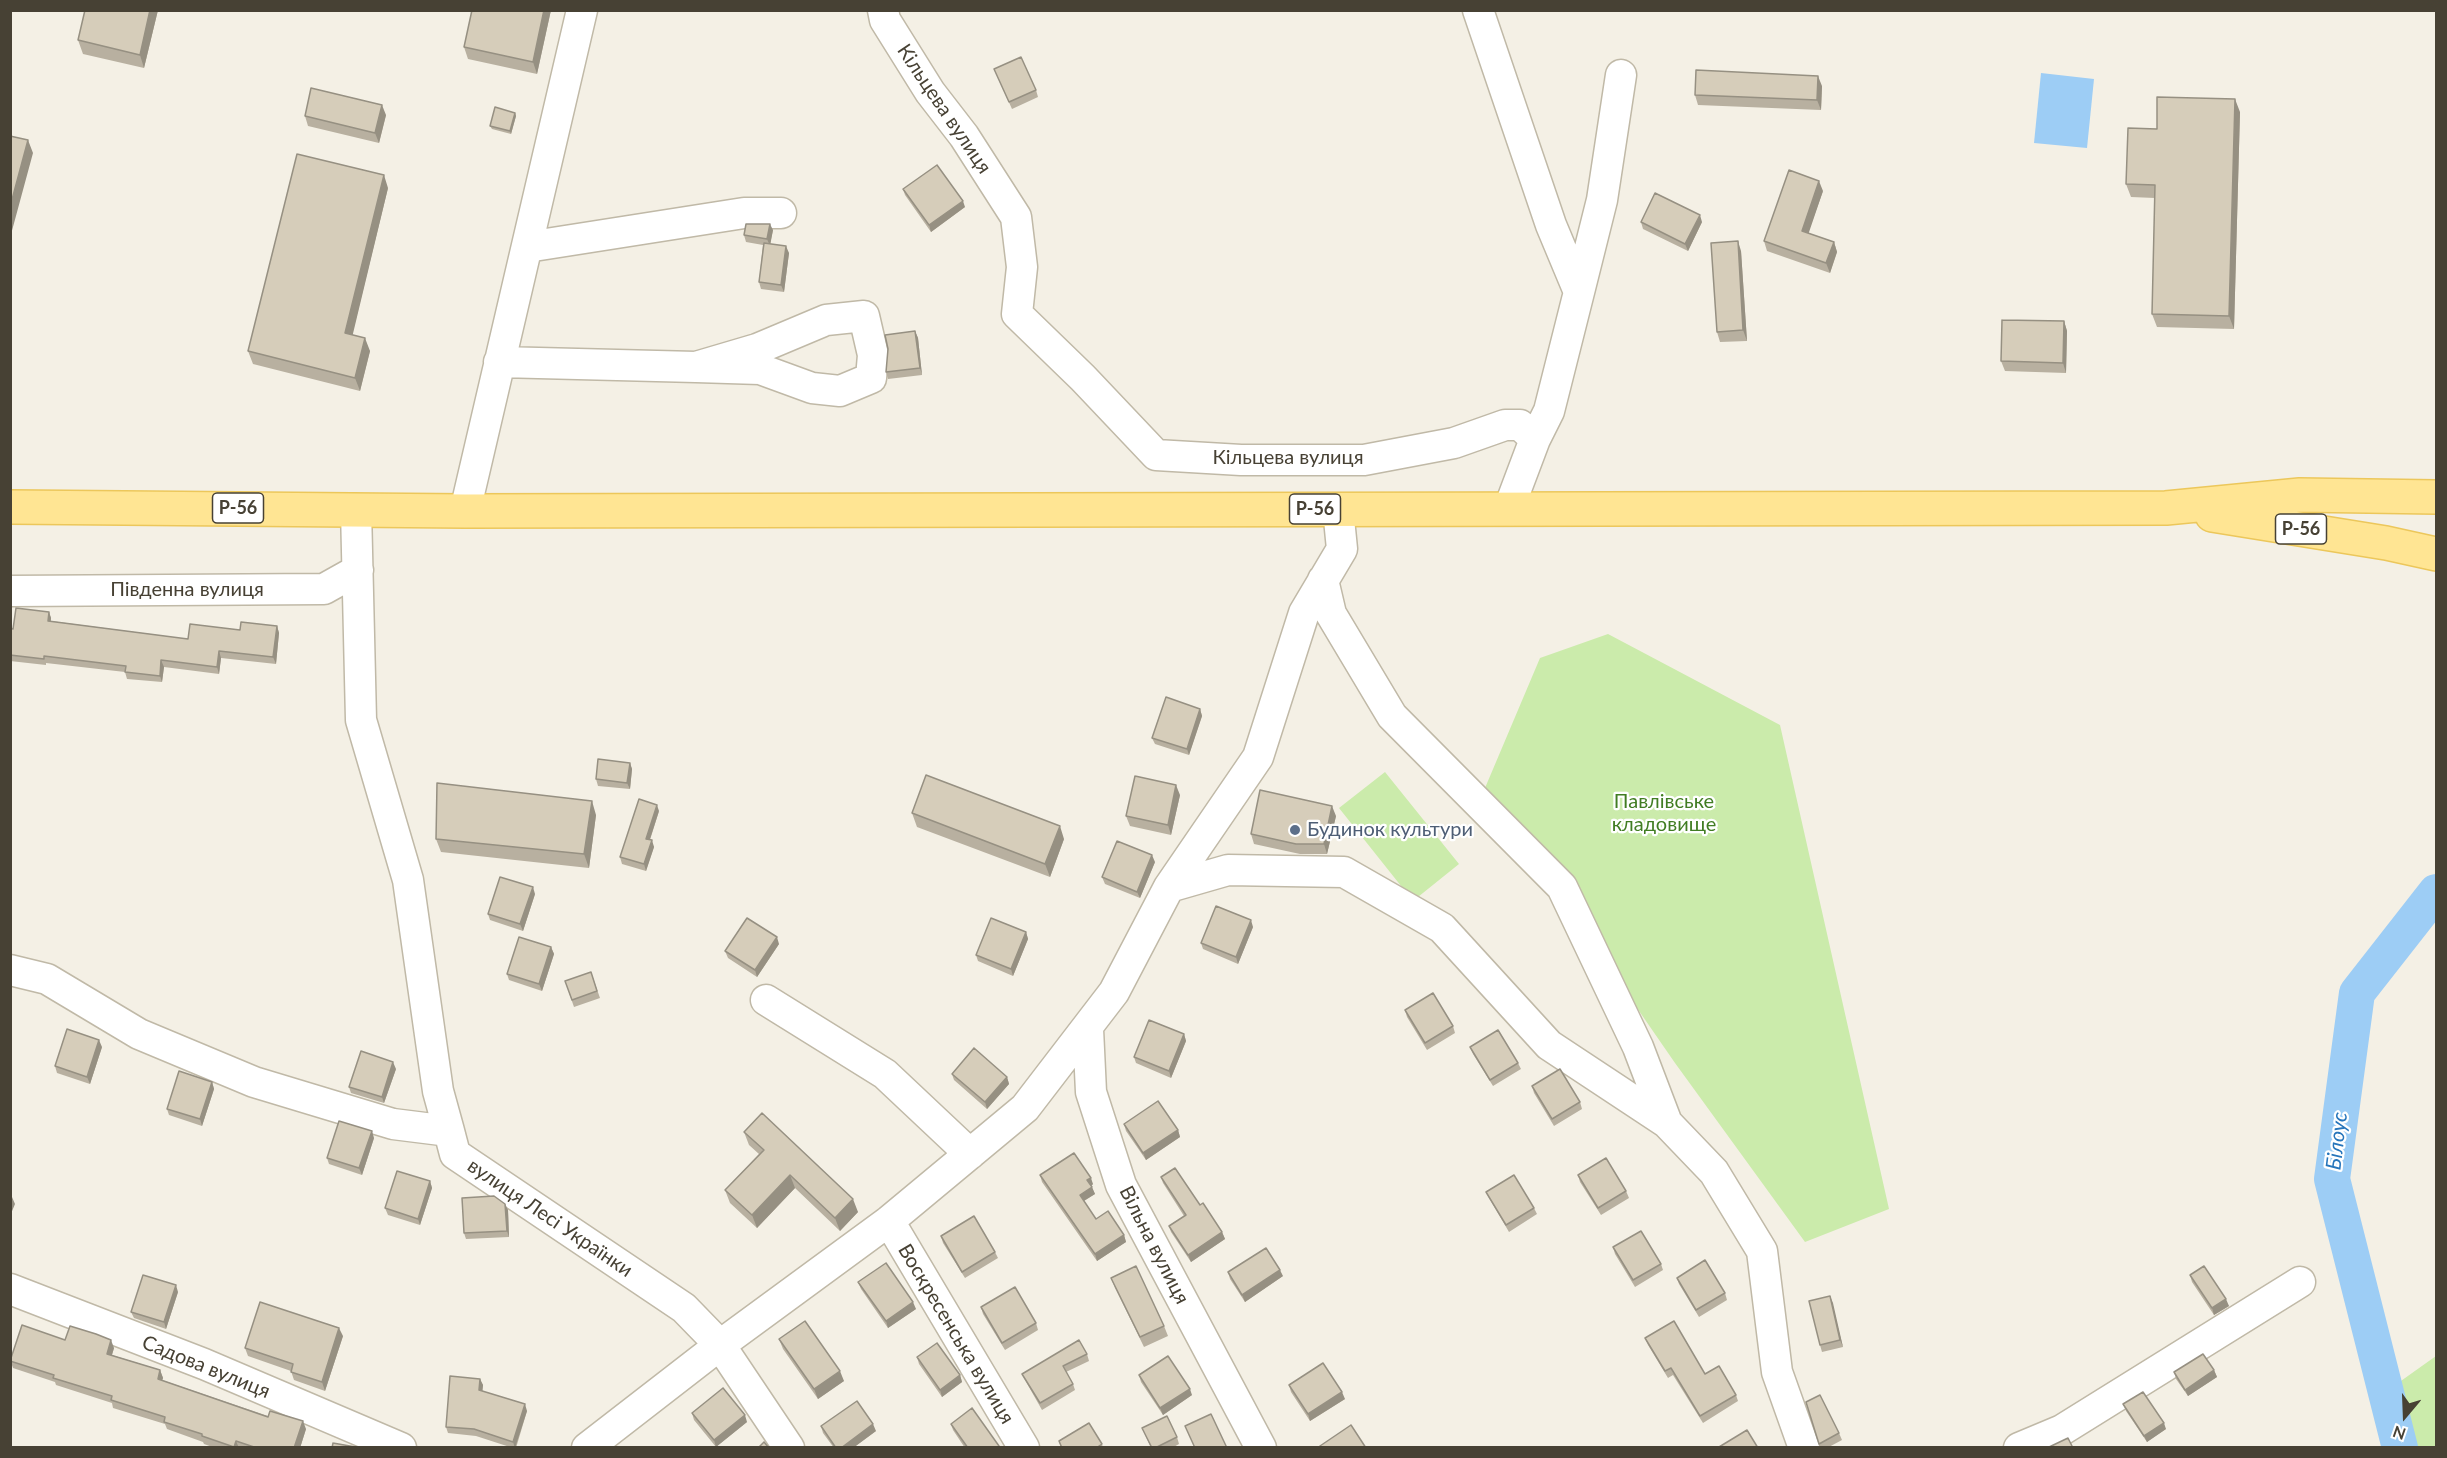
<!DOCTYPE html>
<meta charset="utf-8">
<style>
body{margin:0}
#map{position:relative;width:2447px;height:1458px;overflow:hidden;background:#f4f0e5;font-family:Lato,sans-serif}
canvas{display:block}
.frame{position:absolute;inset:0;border:12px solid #474134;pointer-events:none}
.north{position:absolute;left:2375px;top:1386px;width:60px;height:60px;-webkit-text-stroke:4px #fff;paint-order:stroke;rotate:199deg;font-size:16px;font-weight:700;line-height:24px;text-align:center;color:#474134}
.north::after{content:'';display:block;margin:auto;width:21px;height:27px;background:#474134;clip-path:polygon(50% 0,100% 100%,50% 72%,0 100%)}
</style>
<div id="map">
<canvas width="2447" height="1458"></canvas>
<div class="frame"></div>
<div class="north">N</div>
</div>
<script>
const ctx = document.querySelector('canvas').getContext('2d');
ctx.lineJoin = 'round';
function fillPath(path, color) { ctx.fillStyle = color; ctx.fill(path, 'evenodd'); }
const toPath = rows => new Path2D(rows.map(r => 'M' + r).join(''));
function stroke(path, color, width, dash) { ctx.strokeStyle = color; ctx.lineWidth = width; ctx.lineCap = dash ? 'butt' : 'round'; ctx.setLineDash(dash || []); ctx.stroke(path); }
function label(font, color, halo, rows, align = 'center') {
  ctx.font = font + ' Lato,sans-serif'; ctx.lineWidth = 4.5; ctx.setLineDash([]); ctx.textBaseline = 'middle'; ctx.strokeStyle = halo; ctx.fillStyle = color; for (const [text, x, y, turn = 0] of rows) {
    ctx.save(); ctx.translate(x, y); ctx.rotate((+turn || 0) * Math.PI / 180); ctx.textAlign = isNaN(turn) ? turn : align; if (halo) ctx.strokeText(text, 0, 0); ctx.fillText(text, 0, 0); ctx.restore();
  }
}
fillPath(toPath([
 [1608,634,1780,725,1889,1209,1805,1242,1675,1063,1485,788,1540,658],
 [1385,772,1459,864,1413,901,1339,808],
 [2436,1356,2436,1447,2414,1447,2398,1383]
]), '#cbebab');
fillPath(toPath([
 [2041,73,2094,79,2087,148,2034,143]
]), '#9dcdf5');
stroke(toPath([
 [2400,1448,2332,1179,2357,993,2436,892]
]), '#9dcdf5', 36);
const minor = toPath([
 [883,10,885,20,930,92,964,136,1016,217,1022,267,1017,314,1083,378,1156,455,1241,460,1364,460,1454,443,1505,425,1520,425,1535,439,1549,411,1579,292,1551,225,1478,10],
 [527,247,744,213,781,213],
 [1579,292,1602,200,1621,75],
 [499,362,696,367,757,349,826,320,864,316,873,355,871,378,840,391,812,388,760,369,696,367],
 [1509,508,1535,439],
 [356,509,361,720,408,880,438,1091,449,1131],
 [465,511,582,10],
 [1323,580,1331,614,1392,716,1562,887,1638,1047,1667,1123],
 [10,591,324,589,358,570],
 [1169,887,1228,870,1344,872,1442,928,1549,1045,1667,1123,1714,1172,1762,1251,1777,1372,1804,1448],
 [10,970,47,979,139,1034,254,1082,393,1124,449,1131,455,1154,684,1308,720,1345,789,1448],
 [766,1000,885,1074,970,1154],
 [1088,1029,1091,1092,1121,1185,1261,1448],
 [889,1221,1024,1448],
 [10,1289,204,1364,401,1448],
 [587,1448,720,1345,889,1221,1025,1108,1114,992,1169,887,1258,757,1304,613,1342,549,1338,509],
 [2019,1448,2062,1430,2300,1282]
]);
const major = toPath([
 [10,507,465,511,2166,508,2300,495,2436,497],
 [2212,515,2386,543,2436,554]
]);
stroke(minor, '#c0b9a7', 33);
stroke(major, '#ecc75b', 36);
stroke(minor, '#fff', 30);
stroke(major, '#ffe593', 33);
fillPath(toPath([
 [85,10,158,10,144,68,83,54,78,40],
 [472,10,551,10,537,74,468,59,464,47],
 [994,69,1036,90,1038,97,1012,109],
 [1822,86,1821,110,1698,105,1695,95],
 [2240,112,2234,329,2157,327,2152,314,2155,198,2131,197,2126,184,2157,129],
 [515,113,516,116,511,134,492,129,490,126],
 [386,115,379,143,308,126,305,116],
 [388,188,352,335,370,351,360,391,253,364,248,351],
 [903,189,965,207,931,232,905,195],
 [1823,191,1808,233,1834,242,1837,252,1830,273,1767,251,1764,241],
 [1641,222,1702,222,1688,251,1643,229],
 [773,230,770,244,789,253,784,292,761,289,759,282,763,245,746,242,744,235],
 [1741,251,1747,341,1720,342,1717,332],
 [2064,321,2067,331,2066,373,2005,371,2001,361],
 [915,331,918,338,922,375,888,379,886,372],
 [49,612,51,618,51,621,188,639,240,630,277,626,279,633,276,664,221,658,219,674,164,667,162,682,127,679,125,672,46,663,46,665,10,661,10,628,13,629],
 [1200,709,1202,716,1189,755,1155,744,1152,738],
 [630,763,632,769,630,789,598,786,596,779],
 [1180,795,1171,835,1130,826,1126,816],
 [659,811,650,840,654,847,646,871,622,864,620,857],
 [912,813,1064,839,1050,877,917,827],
 [596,815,589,868,441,852,436,839],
 [1336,816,1327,854,1300,854,1254,844,1251,834],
 [1155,862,1140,898,1105,884,1102,877],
 [535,894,523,931,490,920,488,914],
 [1253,927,1238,964,1203,949,1201,943],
 [1026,932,1028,939,1013,976,978,961,976,955],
 [779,944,757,977,728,958,725,951],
 [551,947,554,954,542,991,509,980,507,974],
 [591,972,600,998,574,1007,565,981],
 [1405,1010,1453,1026,1455,1033,1427,1050,1407,1017],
 [1184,1034,1186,1041,1171,1078,1136,1063,1134,1057],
 [102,1047,90,1084,57,1073,55,1066],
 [1470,1047,1518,1063,1521,1069,1493,1086,1473,1054],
 [396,1069,384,1103,351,1093,349,1087],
 [952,1074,1007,1077,1009,1084,987,1109,954,1080],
 [212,1082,214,1089,202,1126,169,1115,167,1109],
 [1532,1086,1580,1102,1582,1109,1554,1126,1534,1093],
 [1124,1124,1178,1130,1180,1137,1146,1160,1126,1131],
 [744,1132,858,1212,840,1231,795,1188,757,1228,730,1203,725,1190,759,1154,749,1145],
 [374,1138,362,1175,329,1164,327,1158],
 [1040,1175,1093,1184,1091,1186,1095,1194,1084,1201,1096,1219,1124,1235,1126,1242,1097,1261,1042,1182],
 [1578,1175,1626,1191,1629,1198,1601,1215,1580,1182],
 [1161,1177,1200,1205,1222,1232,1225,1239,1191,1262,1171,1232,1169,1226,1184,1216,1163,1183],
 [430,1181,432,1188,420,1225,388,1215,385,1208],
 [1486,1192,1534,1208,1537,1214,1509,1232,1489,1198],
 [505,1204,508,1210,509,1237,466,1239,464,1233],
 [941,1236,995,1252,998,1258,965,1278,943,1243],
 [1613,1247,1661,1264,1663,1270,1635,1287,1615,1254],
 [1228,1272,1283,1276,1245,1302,1230,1279],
 [2190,1275,2229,1306,2214,1315,2192,1282],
 [1111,1278,1164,1326,1168,1336,1144,1347,1115,1288],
 [1677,1278,1725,1293,1727,1300,1699,1317,1679,1284],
 [858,1282,916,1309,888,1328,861,1289],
 [178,1292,166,1329,134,1318,131,1312],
 [1830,1296,1843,1347,1822,1352,1820,1345],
 [981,1307,1036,1323,1038,1330,1005,1350,983,1314],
 [343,1336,325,1391,294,1380,291,1371,248,1356,245,1348],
 [1645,1338,1736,1395,1738,1401,1703,1423,1673,1375,1668,1378,1648,1345],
 [779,1339,844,1381,818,1399,783,1349],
 [65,1340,114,1348,112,1355,160,1370,163,1378,162,1380,306,1429,300,1448,215,1448,204,1444,203,1442,167,1429,165,1424,113,1408,112,1403,56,1385,55,1382,13,1368,10,1360],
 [1087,1354,1089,1361,1066,1372,1073,1384,1075,1390,1042,1410,1025,1380,1022,1374],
 [917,1357,960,1375,962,1382,942,1397,919,1364],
 [2214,1370,2217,1377,2188,1396,2176,1379,2174,1372],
 [1139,1375,1192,1395,1163,1415,1141,1382],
 [480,1379,483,1385,482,1391,527,1411,516,1448,513,1448,476,1436,448,1433,446,1427],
 [1289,1385,1345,1399,1310,1421,1291,1392],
 [1806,1402,1839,1433,1842,1440,1827,1448,1820,1448],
 [2123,1404,2166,1429,2147,1442,2126,1411],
 [692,1413,747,1422,716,1447,694,1420],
 [951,1424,999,1448,965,1448,953,1430],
 [821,1426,876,1431,853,1448,834,1448,823,1433],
 [1142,1428,1177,1437,1179,1444,1172,1448,1151,1448],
 [1059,1441,1102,1444,1103,1448,1061,1448]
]), '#b8b0a0');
fillPath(toPath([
 [150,10,158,10,144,68,140,55],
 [544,10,551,10,537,74,533,62],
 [1818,76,1822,86,1821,110,1817,100],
 [2235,99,2240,112,2234,329,2229,316],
 [382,105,386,115,379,143,375,133],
 [515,113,516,116,511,134,510,131],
 [28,140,33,153,10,238,10,207],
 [384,175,388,188,350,346,345,333],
 [1819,181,1823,191,1806,241,1802,231],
 [963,201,965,207,931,232,929,225],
 [1700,215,1702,222,1688,251,1685,244],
 [770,224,773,230,770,246,767,239],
 [1738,241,1741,251,1747,341,1743,330],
 [1834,242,1837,252,1830,273,1826,263],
 [786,246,789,253,784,292,781,285],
 [2064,321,2067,331,2066,373,2063,363],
 [915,331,918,338,922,375,920,368],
 [365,338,370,351,360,391,355,378],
 [49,612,51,618,50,627,48,621],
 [277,626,279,633,276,664,273,657],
 [219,651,221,658,219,674,217,667],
 [161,660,164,667,162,682,160,676],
 [1200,709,1202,716,1189,755,1187,749],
 [630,763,632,769,630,789,627,783],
 [1176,785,1180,795,1171,835,1168,825],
 [592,801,596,815,589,868,584,854],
 [657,805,659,811,648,845,646,839],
 [1332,806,1336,816,1327,854,1324,844],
 [1060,826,1064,839,1050,877,1045,864],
 [652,840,654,847,646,871,644,864],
 [1152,855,1155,862,1140,898,1137,892],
 [533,887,535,894,523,931,520,924],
 [1251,920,1253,927,1238,964,1236,957],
 [1026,932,1028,939,1013,976,1011,969],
 [777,937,779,944,757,977,755,970],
 [551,947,554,954,542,991,539,984],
 [1184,1034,1186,1041,1171,1078,1169,1071],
 [99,1040,102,1047,90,1084,87,1077],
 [393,1062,396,1069,384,1103,382,1097],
 [1007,1077,1009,1084,987,1109,985,1102],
 [212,1082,214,1089,202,1126,200,1119],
 [1178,1130,1180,1137,1146,1160,1143,1153],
 [372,1131,374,1138,362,1175,359,1168],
 [790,1175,795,1188,757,1228,752,1215],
 [1091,1178,1093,1184,1090,1187,1087,1180],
 [430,1181,432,1188,420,1225,418,1219],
 [1092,1187,1095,1194,1082,1202,1080,1195],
 [12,1197,15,1204,10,1216,10,1202],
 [853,1199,858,1212,840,1231,835,1218],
 [505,1204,508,1210,509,1237,507,1231],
 [1222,1232,1225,1239,1191,1262,1188,1255],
 [1124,1235,1126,1242,1097,1261,1095,1254],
 [1280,1270,1283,1276,1245,1302,1242,1295],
 [176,1285,178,1292,166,1329,164,1322],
 [1830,1296,1833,1303,1843,1347,1840,1340],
 [2226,1299,2229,1306,2214,1315,2212,1308],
 [913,1302,916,1309,888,1328,886,1321],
 [339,1328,343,1336,325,1391,322,1382],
 [111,1340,114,1348,110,1361,107,1354],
 [160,1370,163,1378,160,1386,158,1379],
 [2214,1370,2217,1377,2188,1396,2185,1390],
 [840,1371,844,1381,818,1399,814,1389],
 [960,1375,962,1382,942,1397,940,1390],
 [480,1379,483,1385,482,1396,479,1390],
 [1190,1389,1192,1395,1163,1415,1160,1408],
 [1342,1392,1345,1399,1310,1421,1308,1414],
 [525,1404,527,1411,515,1448,513,1442],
 [745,1415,747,1422,716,1447,714,1440],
 [303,1421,306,1429,300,1448,294,1448],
 [2164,1423,2166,1429,2147,1442,2144,1436],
 [873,1424,876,1431,853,1448,841,1448],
 [236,1441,239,1448,234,1447]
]), '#969082');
const building = toPath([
 [85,10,150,10,140,55,78,40,85,10],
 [472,10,544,10,533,62,464,47,472,10],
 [1021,57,1036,90,1009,102,994,69,1021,57],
 [1696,70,1818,76,1817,100,1695,95,1696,70],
 [311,88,382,105,375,133,305,116,311,88],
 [2157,97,2235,99,2229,316,2152,314,2155,185,2126,184,2128,128,2157,129,2157,97],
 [495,107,515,113,510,131,490,126,495,107],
 [10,136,28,140,10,207,10,136],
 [297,154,384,175,345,333,365,338,355,378,248,351,297,154],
 [937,165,963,201,929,225,903,189,937,165],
 [1789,170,1819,181,1802,231,1834,242,1826,263,1764,241,1789,170],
 [1655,193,1700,215,1685,244,1641,222,1655,193],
 [746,224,770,224,767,239,744,235,746,224],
 [1738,241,1743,330,1717,332,1711,243,1738,241],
 [764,243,786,246,781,285,759,282,764,243],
 [2002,320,2064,321,2063,363,2001,361,2002,320],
 [915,331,920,368,886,372,888,349,885,335,915,331],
 [16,608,49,612,48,621,188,639,190,624,240,630,241,622,277,626,273,657,219,651,217,667,161,660,160,676,125,672,126,666,44,656,44,659,10,655,10,628,13,629,16,608],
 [1166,697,1200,709,1187,749,1152,738,1166,697],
 [598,759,630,763,627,783,596,779,598,759],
 [926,775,1060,826,1045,864,912,813,926,775],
 [1135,776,1176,785,1168,825,1126,816,1135,776],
 [437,783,592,801,584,854,436,839,437,783],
 [1260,790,1332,806,1324,844,1296,844,1251,834,1260,790],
 [639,799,657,805,646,839,652,840,644,864,620,857,639,799],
 [1117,841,1152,855,1137,892,1102,877,1117,841],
 [500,877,533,887,520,924,488,914,500,877],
 [1216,906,1251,920,1236,957,1201,943,1216,906],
 [747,918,777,937,755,970,725,951,747,918],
 [991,918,1026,932,1011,969,976,955,991,918],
 [519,937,551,947,539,984,507,974,519,937],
 [591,972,597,991,572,1000,565,981,591,972],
 [1433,993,1453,1026,1425,1043,1405,1010,1433,993],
 [1149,1020,1184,1034,1169,1071,1134,1057,1149,1020],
 [67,1029,99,1040,87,1077,55,1066,67,1029],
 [1498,1030,1518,1063,1490,1080,1470,1047,1498,1030],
 [974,1048,1007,1077,985,1102,952,1074,974,1048],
 [361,1051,393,1062,382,1097,349,1087,361,1051],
 [1560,1069,1580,1102,1552,1119,1532,1086,1560,1069],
 [179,1071,212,1082,200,1119,167,1109,179,1071],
 [1158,1101,1178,1130,1143,1153,1124,1124,1158,1101],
 [762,1113,853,1199,835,1218,790,1175,752,1215,725,1190,764,1150,744,1132,762,1113],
 [339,1121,372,1131,359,1168,327,1158,339,1121],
 [1074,1153,1091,1178,1087,1180,1092,1187,1080,1195,1096,1219,1108,1211,1124,1235,1095,1254,1040,1175,1074,1153],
 [1606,1158,1626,1191,1598,1208,1578,1175,1606,1158],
 [1175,1168,1200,1205,1203,1203,1222,1232,1188,1255,1169,1226,1186,1215,1161,1177,1175,1168],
 [397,1171,430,1181,418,1219,385,1208,397,1171],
 [1514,1175,1534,1208,1506,1225,1486,1192,1514,1175],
 [494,1196,505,1204,507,1231,464,1233,462,1198,494,1196],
 [974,1216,995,1252,962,1272,941,1236,974,1216],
 [1641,1231,1661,1264,1633,1280,1613,1247,1641,1231],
 [1266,1248,1280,1270,1242,1295,1228,1272,1266,1248],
 [1705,1260,1725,1293,1696,1310,1677,1278,1705,1260],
 [886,1263,913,1302,886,1321,858,1282,886,1263],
 [1136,1266,1164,1326,1140,1337,1111,1278,1136,1266],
 [2204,1266,2226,1299,2212,1308,2190,1275,2204,1266],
 [143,1275,176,1285,164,1322,131,1312,143,1275],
 [1015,1287,1036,1323,1002,1343,981,1307,1015,1287],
 [1830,1296,1840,1340,1820,1345,1809,1301,1830,1296],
 [260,1302,339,1328,322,1382,291,1372,293,1364,245,1348,260,1302],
 [805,1321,840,1371,814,1389,779,1339,805,1321],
 [1674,1321,1705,1374,1719,1366,1736,1395,1700,1416,1671,1368,1665,1371,1645,1338,1674,1321],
 [22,1325,65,1340,70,1326,96,1334,111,1340,107,1354,160,1370,158,1379,268,1417,270,1411,303,1421,294,1448,257,1448,236,1441,234,1447,202,1436,202,1434,164,1422,165,1417,111,1400,112,1396,53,1378,54,1375,10,1361,22,1325],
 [1079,1340,1087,1354,1063,1366,1073,1384,1040,1403,1022,1374,1079,1340],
 [937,1343,960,1375,940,1390,917,1357,937,1343],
 [2203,1354,2214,1370,2185,1390,2174,1372,2203,1354],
 [1168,1356,1190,1389,1160,1408,1139,1375,1168,1356],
 [1323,1363,1342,1392,1308,1414,1289,1385,1323,1363],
 [450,1376,480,1379,479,1390,525,1404,513,1442,474,1429,446,1427,450,1376],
 [723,1388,745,1415,714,1440,692,1413,723,1388],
 [2143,1392,2164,1423,2144,1436,2123,1404,2143,1392],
 [1820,1395,1839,1433,1819,1444,1806,1402,1820,1395],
 [857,1401,873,1424,841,1448,836,1448,821,1426,857,1401],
 [972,1408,999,1446,997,1448,968,1448,951,1424,972,1408],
 [1211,1414,1227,1448,1195,1448,1185,1426,1211,1414],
 [1167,1416,1177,1437,1155,1448,1152,1448,1142,1428,1167,1416],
 [1089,1423,1102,1444,1096,1448,1062,1448,1059,1441,1089,1423],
 [1351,1425,1366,1448,1317,1448,1351,1425],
 [1747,1430,1758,1448,1719,1448,1719,1447,1747,1430],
 [2068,1438,2073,1448,2047,1448,2068,1438],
 [764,1442,769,1448,758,1448,764,1442],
 [333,1443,361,1448,332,1448,333,1443]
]);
fillPath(building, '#d6cdba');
stroke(building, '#969082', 1.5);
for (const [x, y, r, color] of [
 [1295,830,6,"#5c6f8a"]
]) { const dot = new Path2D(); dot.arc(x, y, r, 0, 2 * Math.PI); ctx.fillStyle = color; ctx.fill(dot); stroke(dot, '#fff', 2); }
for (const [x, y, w] of [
 [238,508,51],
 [1315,509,51],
 [2301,529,51]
]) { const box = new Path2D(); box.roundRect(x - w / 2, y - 15, w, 30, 4.5); ctx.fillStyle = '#fff'; ctx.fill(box); stroke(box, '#474134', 1.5); }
label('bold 18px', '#474134', null, [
 ["Р-56",238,508],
 ["Р-56",1315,509],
 ["Р-56",2301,529]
]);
label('20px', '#474134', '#fff', [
 ["Кільцева вулиця",944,109,56],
 ["Кільцева вулиця",1288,458],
 ["Південна вулиця",187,590],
 ["вулиця Лесі Українки",550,1218,34],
 ["Вільна вулиця",1154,1245,63],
 ["Воскресенська вулиця",956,1334,59],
 ["Садова вулиця",206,1367,22]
]);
label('20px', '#417d23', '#fff', [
 ["Павлівське",1664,802],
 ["кладовище",1664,825]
]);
label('20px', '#4e5e75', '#fff', [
 ["Будинок культури",1307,830]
], 'left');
label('italic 21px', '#2675bb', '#fff', [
 ["Білоус",2337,1141,-83]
]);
</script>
